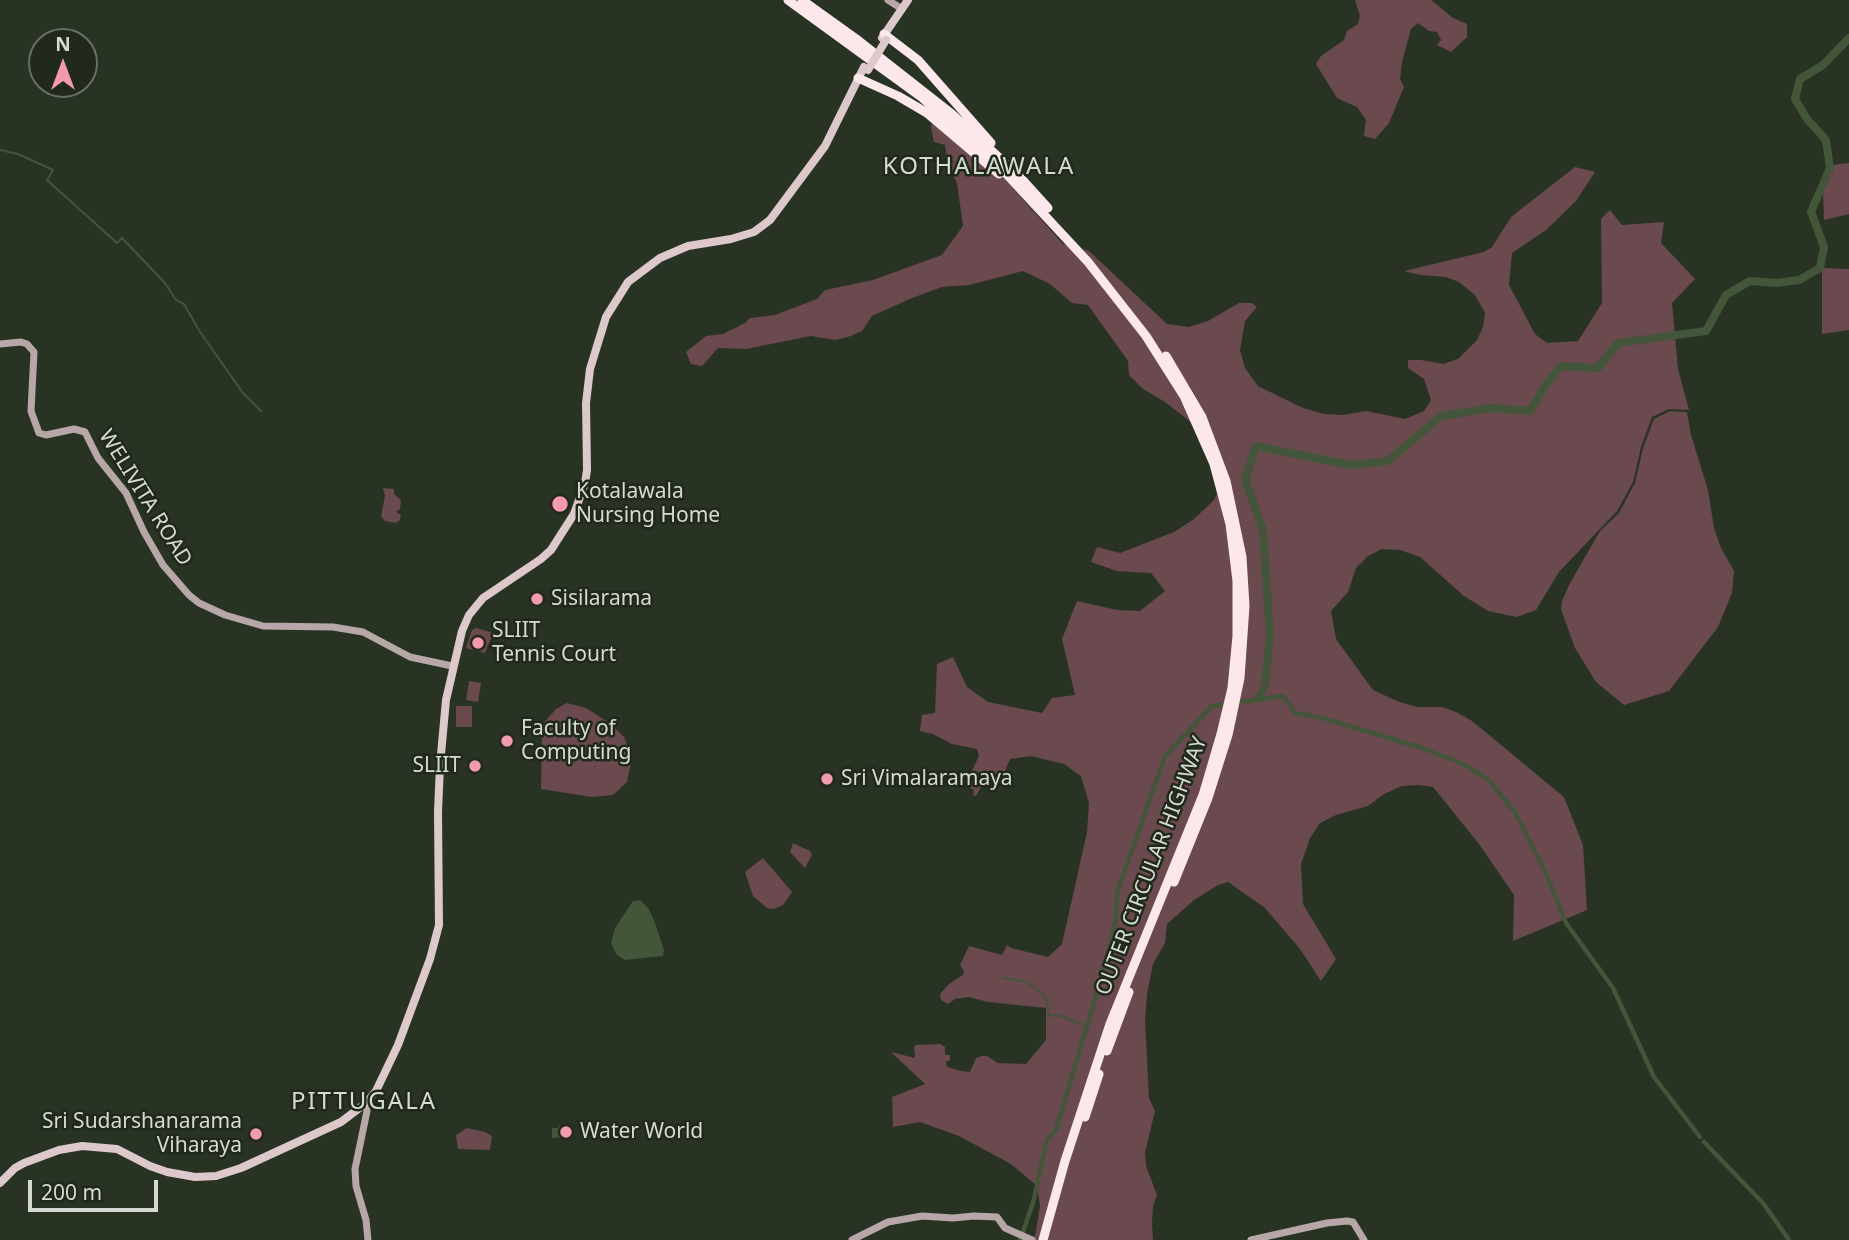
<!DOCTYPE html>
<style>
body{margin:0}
#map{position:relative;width:1849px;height:1240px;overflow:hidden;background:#293324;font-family:"Noto Sans",sans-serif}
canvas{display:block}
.north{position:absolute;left:28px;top:28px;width:70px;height:70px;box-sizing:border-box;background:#20291b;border:2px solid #687064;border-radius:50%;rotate:0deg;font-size:19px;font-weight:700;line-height:28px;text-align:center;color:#d5dbd2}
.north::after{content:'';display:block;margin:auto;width:24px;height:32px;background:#f39aac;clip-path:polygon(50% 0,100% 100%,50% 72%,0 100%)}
.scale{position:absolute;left:28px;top:1180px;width:130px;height:32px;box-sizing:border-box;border:4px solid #d5dbd2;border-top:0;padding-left:9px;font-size:21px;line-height:24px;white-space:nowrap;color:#d5dbd2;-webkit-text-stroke:5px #20291b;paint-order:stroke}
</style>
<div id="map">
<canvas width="1849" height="1240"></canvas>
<div class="north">N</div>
<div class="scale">200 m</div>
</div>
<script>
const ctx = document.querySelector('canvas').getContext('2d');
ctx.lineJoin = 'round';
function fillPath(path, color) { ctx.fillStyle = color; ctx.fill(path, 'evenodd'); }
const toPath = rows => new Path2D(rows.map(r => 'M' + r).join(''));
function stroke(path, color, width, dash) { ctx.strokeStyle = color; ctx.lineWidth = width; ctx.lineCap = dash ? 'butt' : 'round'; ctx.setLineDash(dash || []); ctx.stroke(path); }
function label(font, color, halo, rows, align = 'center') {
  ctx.font = font + ' "Noto Sans",sans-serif'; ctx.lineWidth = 5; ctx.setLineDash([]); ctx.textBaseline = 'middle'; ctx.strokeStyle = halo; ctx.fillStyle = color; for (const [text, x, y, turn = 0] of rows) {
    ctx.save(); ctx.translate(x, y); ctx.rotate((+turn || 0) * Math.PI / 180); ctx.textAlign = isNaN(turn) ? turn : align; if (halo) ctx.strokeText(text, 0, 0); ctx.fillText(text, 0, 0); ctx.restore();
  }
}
fillPath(toPath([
 [1355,0,1431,0,1453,18,1467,24,1467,37,1451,52,1437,45,1441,40,1437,32,1429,31,1418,23,1411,29,1402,62,1400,79,1404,87,1389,123,1375,139,1364,136,1366,120,1357,107,1337,98,1316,64,1321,56,1344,40,1347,31,1358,24,1360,16],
 [934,118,1002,176,1063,244,1089,251,1167,324,1189,327,1208,321,1239,303,1252,303,1257,307,1245,321,1240,350,1245,368,1258,386,1303,408,1324,414,1343,415,1366,411,1405,419,1424,411,1431,400,1424,379,1408,368,1408,360,1421,360,1443,364,1458,359,1477,340,1483,327,1485,313,1475,295,1459,282,1446,277,1420,275,1404,271,1484,252,1492,247,1511,217,1575,167,1595,172,1576,201,1546,230,1512,253,1509,285,1535,334,1547,343,1578,341,1602,303,1601,219,1610,210,1622,225,1664,222,1661,243,1695,279,1672,303,1678,369,1689,410,1669,409,1652,417,1641,447,1633,482,1617,511,1559,572,1536,610,1517,617,1488,611,1464,596,1420,557,1400,550,1382,549,1368,556,1356,568,1348,592,1331,611,1336,639,1373,690,1397,701,1417,707,1442,707,1456,712,1472,721,1564,797,1583,845,1587,910,1513,941,1514,895,1479,844,1433,787,1419,785,1402,786,1384,794,1368,806,1336,815,1320,823,1310,838,1301,864,1303,904,1336,959,1321,981,1300,949,1265,908,1228,882,1218,885,1194,900,1167,924,1165,943,1153,964,1147,994,1145,1021,1149,1098,1155,1111,1145,1152,1146,1166,1157,1195,1153,1206,1152,1223,1153,1240,1021,1240,1035,1236,1040,1206,1037,1186,1011,1164,959,1136,920,1122,893,1127,892,1097,925,1084,891,1052,915,1058,914,1047,916,1045,940,1044,945,1047,945,1055,950,1055,950,1060,946,1062,947,1067,961,1071,970,1072,976,1058,982,1056,987,1056,998,1063,1026,1064,1046,1040,1046,1008,988,1002,969,997,955,999,948,1004,941,1000,940,994,949,984,963,975,964,971,960,965,969,946,1002,955,1007,945,1011,948,1048,957,1062,944,1087,832,1089,803,1081,776,1064,764,1031,756,1010,759,1000,783,989,779,983,784,976,796,973,795,974,790,970,788,974,777,970,775,979,756,977,749,952,744,933,734,920,731,922,715,935,713,937,664,953,657,967,687,988,702,1042,713,1052,698,1075,695,1062,639,1077,601,1117,610,1140,611,1165,591,1151,573,1117,571,1091,562,1097,547,1120,553,1174,532,1194,519,1214,500,1222,485,1212,443,1187,419,1165,402,1143,389,1129,375,1128,361,1088,305,1072,303,1050,284,1023,271,969,285,942,287,912,298,872,316,862,331,848,337,835,340,811,336,746,349,718,348,702,366,691,364,686,352,706,336,723,334,745,323,750,318,775,315,817,299,825,290,873,280,942,255,963,226,957,183,948,165,945,145,934,142,931,127],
 [1849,163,1849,214,1824,220,1823,191,1833,165],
 [1822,268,1849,269,1849,330,1822,334],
 [1670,411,1687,412,1691,435,1708,490,1714,528,1721,548,1734,571,1732,593,1718,627,1669,691,1624,705,1596,682,1575,648,1561,609,1562,601,1569,585,1600,531,1619,513,1635,483,1643,448,1654,419],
 [383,488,394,489,394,494,401,500,400,509,396,512,401,515,400,520,396,523,385,521,381,516,385,496],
 [476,628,493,633,485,653,466,648,472,630],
 [469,681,481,683,478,702,466,700],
 [567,703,586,708,611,724,624,737,632,758,627,782,613,795,592,797,541,789,542,725,556,709],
 [456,706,472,706,472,727,456,727],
 [793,843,810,851,812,855,805,868,790,852],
 [763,858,792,892,783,905,774,909,767,908,753,896,745,872],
 [467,1128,485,1132,492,1136,490,1150,458,1149,456,1135]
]), '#6a494f');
fillPath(toPath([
 [640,900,648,908,654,920,664,950,663,956,625,960,616,954,611,943,615,928,633,901],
 [559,1125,570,1127,570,1137,552,1138,552,1128,558,1128]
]), '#44563a');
stroke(toPath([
 [0,150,18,154,53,170,47,180,117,243,122,238,165,283,176,300,184,304,200,332,243,393,261,411],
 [1004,978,1027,982,1041,993,1047,1001,1049,1016,1057,1015,1087,1026]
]), '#44563a', 2);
stroke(toPath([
 [1704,1142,1763,1203,1789,1240],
 [1020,1240,1033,1203,1047,1140,1056,1130,1107,959,1116,918,1117,893,1165,756,1212,706,1283,696,1295,713,1323,718,1422,748,1461,763,1488,779,1516,814,1544,869,1566,923,1613,988,1654,1077,1700,1137]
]), '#44563a', 4.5);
stroke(toPath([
 [1258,699,1265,685,1270,636,1263,530,1245,479,1256,446,1350,465,1388,461,1441,416,1490,408,1530,411,1545,386,1561,366,1598,368,1618,343,1706,331,1726,295,1750,281,1776,283,1799,280,1820,268,1824,247,1811,212,1830,168,1826,140,1807,119,1795,99,1800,79,1823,65,1849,38]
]), '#44563a', 8);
stroke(toPath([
 [888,0,902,9],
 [0,344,21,342,27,344,34,352,31,411,39,433,46,435,74,429,85,432,98,458,126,493,144,532,163,565,189,595,199,603,225,615,263,626,333,627,363,632,410,657,452,666],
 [366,1103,367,1111,355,1169,356,1186,366,1220,368,1240],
 [852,1240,888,1222,922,1216,953,1218,974,1216,997,1217,1005,1228,1032,1240],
 [1251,1240,1327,1223,1347,1221,1353,1222,1364,1240]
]), '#b7a7a9', 7);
stroke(toPath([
 [882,38,908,0],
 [0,1183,15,1168,24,1163,59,1150,82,1146,117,1149,150,1166,167,1172,195,1177,216,1176,241,1168,341,1122,366,1103,376,1091,398,1045,430,959,439,925,438,812,440,765,446,700,462,631,469,615,483,598,541,559,551,550,574,514,585,483,587,470,586,403,590,369,606,317,628,282,660,258,688,246,731,239,754,232,770,220,825,146,864,67]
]), '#ddc8cb', 8);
stroke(toPath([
 [788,0,920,96,997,164,1088,262,1146,336,1184,396,1214,464,1230,524,1237,581,1237,636,1232,688,1221,734,1203,795,1110,1024,1065,1161,1043,1240],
 [802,0,859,41,952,114,1019,176,1048,208],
 [884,34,918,60,991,143],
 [858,78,898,96,927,113,999,174],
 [1166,356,1202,417,1226,481,1242,557,1245,606,1240,678,1228,735,1208,798,1174,882],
 [1107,1051,1129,992],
 [1085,1117,1099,1074]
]), '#fce7eb', 9);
stroke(toPath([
 [868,70,886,40]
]), '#ddc8cb', 8);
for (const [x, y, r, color] of [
 [560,504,9,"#f39aac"],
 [537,599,7,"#f39aac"],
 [478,643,7,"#f39aac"],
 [507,741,7,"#f39aac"],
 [475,766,7,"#f39aac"],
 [827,779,7,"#f39aac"],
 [566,1132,7,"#f39aac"],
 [256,1134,7,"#f39aac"]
]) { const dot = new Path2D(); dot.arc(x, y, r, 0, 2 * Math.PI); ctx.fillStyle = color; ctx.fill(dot); stroke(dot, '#20291b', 2.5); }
label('21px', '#d5dbd2', '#20291b', [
 ["Kotalawala",576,492],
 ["Nursing Home",576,516],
 ["Sisilarama",551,599],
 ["SLIIT",492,631],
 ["Tennis Court",492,655],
 ["Faculty of",521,729],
 ["Computing",521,753],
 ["SLIIT",461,766,"right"],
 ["Sri Vimalaramaya",841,779],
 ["Sri Sudarshanarama",242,1122,"right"],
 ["Viharaya",242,1146,"right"],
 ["Water World",580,1132]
], 'left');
label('21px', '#d5dbd2', '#20291b', [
 ["WELIVITA ROAD",145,498,58],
 ["OUTER CIRCULAR HIGHWAY",1152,866,-69]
]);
ctx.letterSpacing = '2px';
label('24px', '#d5dbd2', '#20291b', [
 ["KOTHALAWALA",979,167],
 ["PITTUGALA",364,1102]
]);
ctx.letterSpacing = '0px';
</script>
